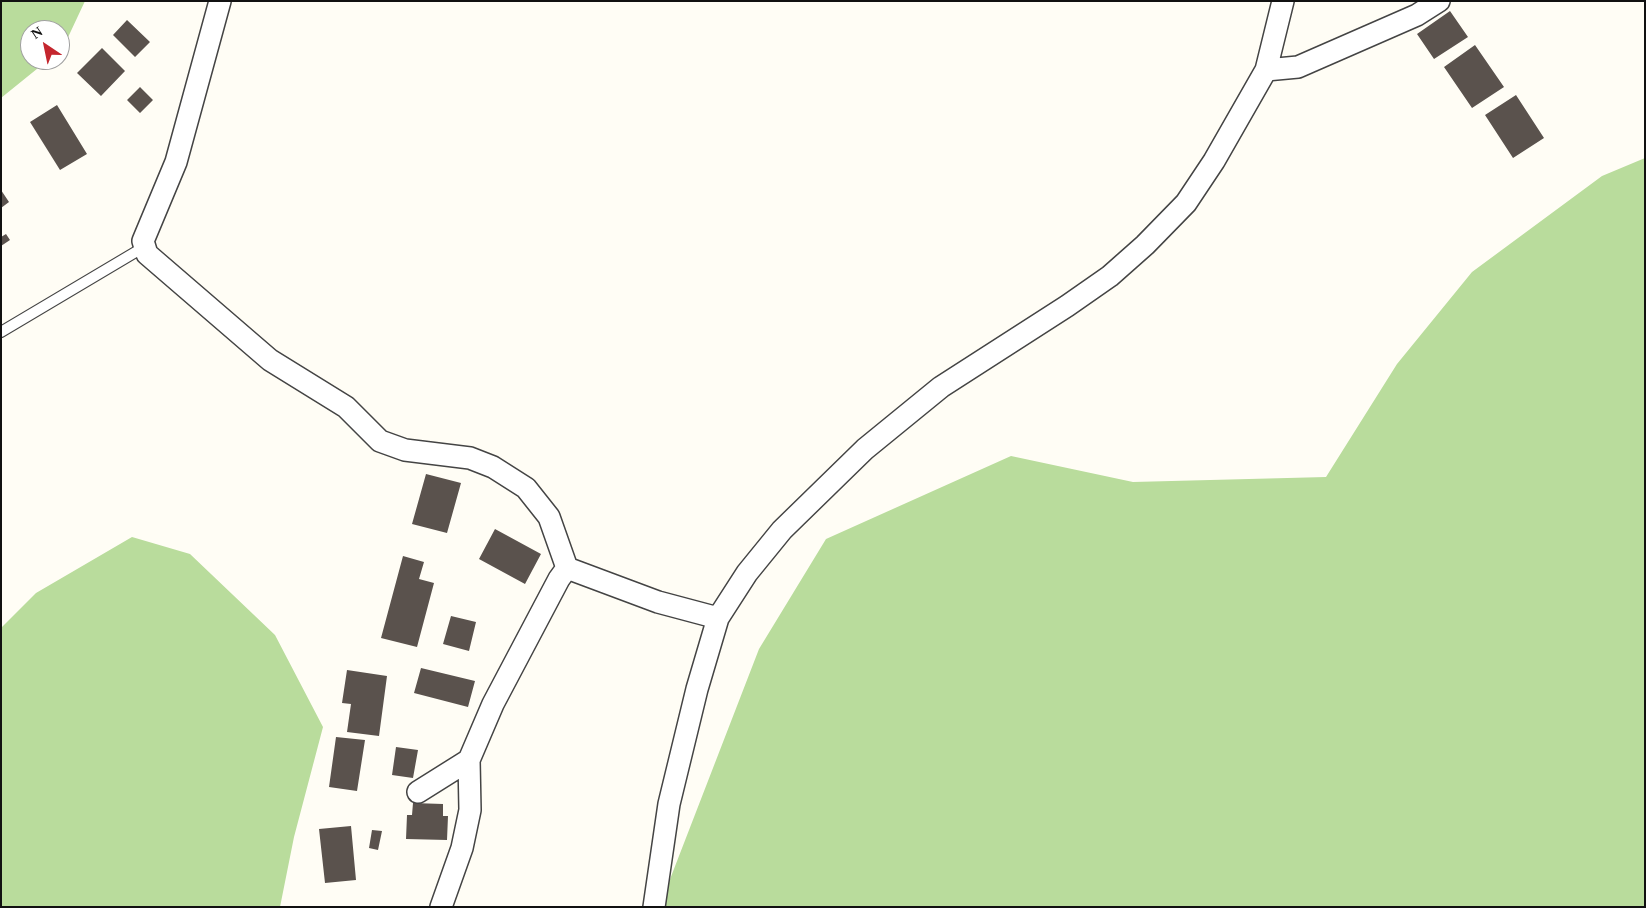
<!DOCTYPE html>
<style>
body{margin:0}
#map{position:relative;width:1646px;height:908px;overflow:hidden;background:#fffdf5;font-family:"Times New Roman",serif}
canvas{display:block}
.frame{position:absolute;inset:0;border:2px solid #111;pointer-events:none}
.north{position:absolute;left:20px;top:20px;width:50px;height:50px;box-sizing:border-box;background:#fff;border:1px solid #a0a0a0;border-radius:50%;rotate:326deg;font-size:14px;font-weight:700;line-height:20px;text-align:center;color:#111}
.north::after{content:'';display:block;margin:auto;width:18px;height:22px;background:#c4262e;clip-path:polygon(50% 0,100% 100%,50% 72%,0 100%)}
</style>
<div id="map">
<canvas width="1646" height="908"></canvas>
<div class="frame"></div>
<div class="north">N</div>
</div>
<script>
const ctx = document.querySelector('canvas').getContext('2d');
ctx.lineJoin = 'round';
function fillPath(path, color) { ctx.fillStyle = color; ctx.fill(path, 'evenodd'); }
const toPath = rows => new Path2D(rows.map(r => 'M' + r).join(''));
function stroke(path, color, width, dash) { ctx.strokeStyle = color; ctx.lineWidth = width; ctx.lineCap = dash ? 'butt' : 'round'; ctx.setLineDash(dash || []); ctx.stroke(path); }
fillPath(toPath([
 [1,1,85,1,63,48,60,51,60,30,30,30,30,60,48,60,1,98],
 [1645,158,1645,907,663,907,667,887,759,649,826,539,1011,456,1133,482,1326,477,1397,364,1472,272,1602,176],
 [132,537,190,554,275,635,323,727,294,837,280,907,1,907,1,628,36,593]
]), '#b9dc9c');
fillPath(toPath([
 [1450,11,1468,37,1434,59,1417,34],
 [127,20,150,42,135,57,113,35],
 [1475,45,1504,87,1472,108,1444,67],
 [102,48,125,71,101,96,77,73],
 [140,87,153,100,140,113,127,100],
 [1516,95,1544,138,1513,158,1485,115],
 [57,105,87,154,60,170,30,122],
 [1,190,9,202,1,208],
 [6,234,10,240,1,246,1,237],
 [426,474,461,483,447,533,412,524],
 [495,529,541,554,525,584,479,559],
 [403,556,424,562,419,579,434,583,417,647,381,638],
 [451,616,476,622,469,651,443,644],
 [421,668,475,681,468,707,414,693],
 [347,670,387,676,379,736,347,732,351,704,342,703],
 [336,737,365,740,357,791,329,787],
 [396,747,418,750,413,778,392,775],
 [413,803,443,804,443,816,448,816,447,840,406,839,407,815,412,815],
 [351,826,356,880,325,883,319,829],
 [372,830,382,831,378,850,369,848]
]), '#5a524d');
const service = toPath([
 [1,332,144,247]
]);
const minor = toPath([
 [220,1,176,162,143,241,147,254,270,360,346,407,380,441,405,450,470,458,493,467,526,488,549,517,567,568,658,602,718,618],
 [1266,70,1298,67,1417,15,1439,1],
 [418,792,469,760],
 [441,907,462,848,470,810,469,760,493,704,559,579,567,568],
 [654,907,669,804,697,689,718,618,747,573,782,530,865,449,941,387,1067,306,1110,276,1145,245,1186,203,1214,161,1266,70,1283,1]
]);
stroke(service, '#444', 12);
stroke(minor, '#444', 24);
stroke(service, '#fff', 10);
stroke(minor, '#fff', 21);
</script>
